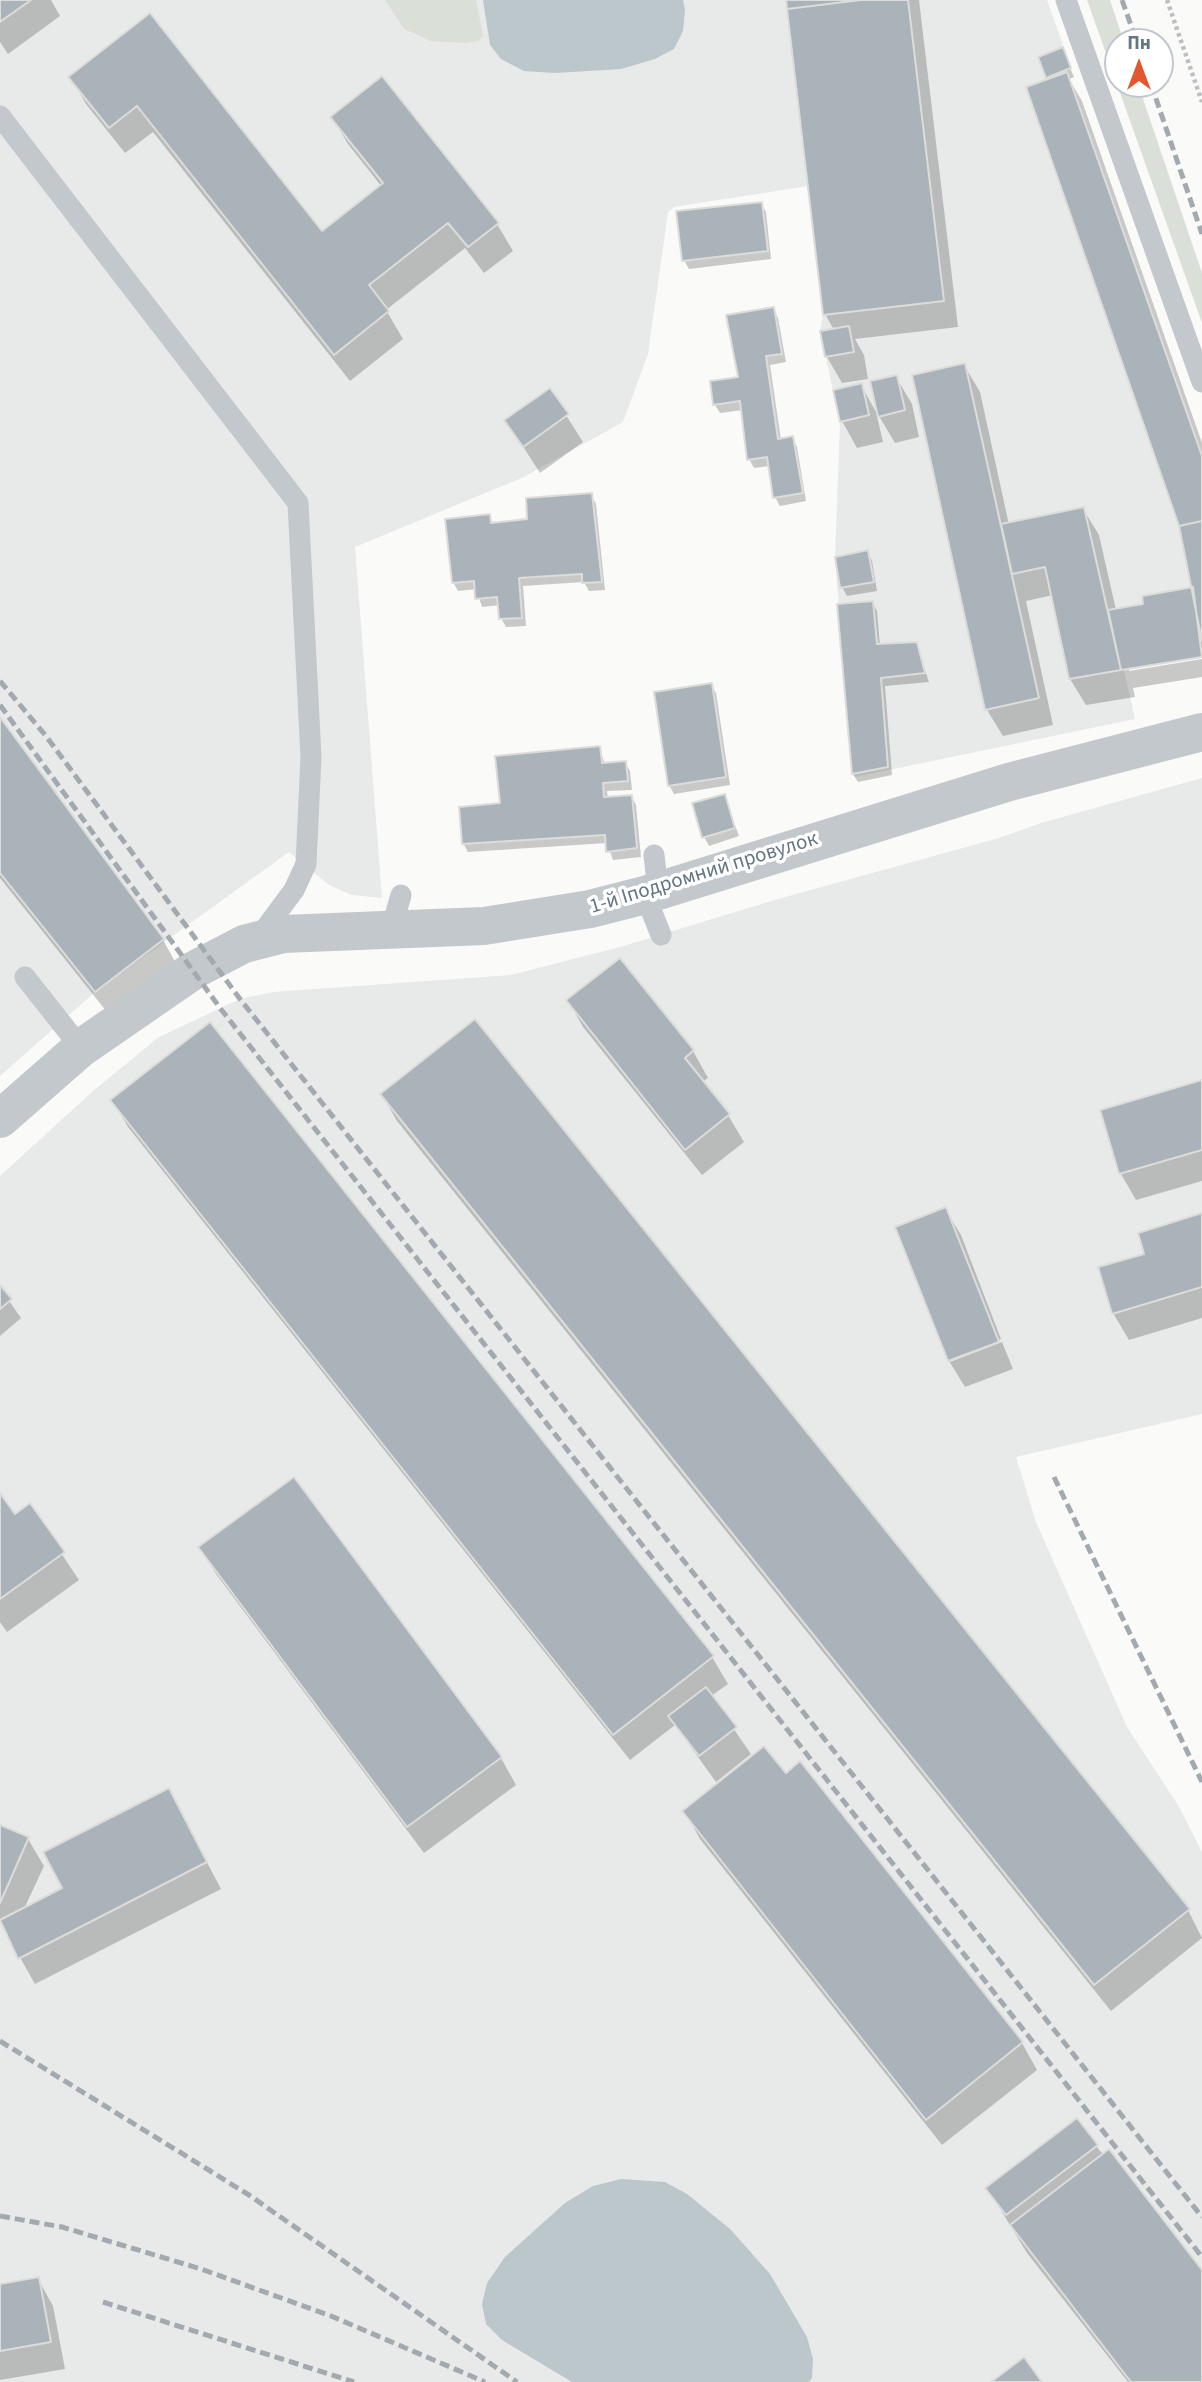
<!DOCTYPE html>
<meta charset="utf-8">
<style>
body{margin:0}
#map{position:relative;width:1202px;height:2382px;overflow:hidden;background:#fafaf8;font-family:"Source Sans 3",sans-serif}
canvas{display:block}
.north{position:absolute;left:1104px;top:28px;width:70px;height:70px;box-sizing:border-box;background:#fff;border:2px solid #c1c8cd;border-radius:50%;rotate:0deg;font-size:19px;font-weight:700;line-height:28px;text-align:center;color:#657683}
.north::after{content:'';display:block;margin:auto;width:24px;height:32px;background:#e4572e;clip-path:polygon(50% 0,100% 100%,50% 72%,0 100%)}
</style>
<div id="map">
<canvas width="1202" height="2382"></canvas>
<div class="north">Пн</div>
</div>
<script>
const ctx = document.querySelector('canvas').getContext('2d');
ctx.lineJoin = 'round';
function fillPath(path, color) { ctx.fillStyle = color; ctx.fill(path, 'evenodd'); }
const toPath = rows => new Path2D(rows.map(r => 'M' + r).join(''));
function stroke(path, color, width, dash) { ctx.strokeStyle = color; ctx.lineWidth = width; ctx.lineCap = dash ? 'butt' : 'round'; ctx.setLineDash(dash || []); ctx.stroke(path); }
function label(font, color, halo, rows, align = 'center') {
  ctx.font = font + ' "Source Sans 3",sans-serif'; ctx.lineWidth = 7; ctx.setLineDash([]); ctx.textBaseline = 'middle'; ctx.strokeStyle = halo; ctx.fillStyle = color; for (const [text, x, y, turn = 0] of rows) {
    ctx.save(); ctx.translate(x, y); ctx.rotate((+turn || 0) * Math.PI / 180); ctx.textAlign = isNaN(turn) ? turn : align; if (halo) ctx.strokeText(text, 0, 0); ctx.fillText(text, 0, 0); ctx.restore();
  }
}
fillPath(toPath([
 [0,0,1047,0,1071,68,1067,72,1202,456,1202,657,1124,670,1135,719,855,777,852,774,835,557,840,422,820,331,823,315,808,186,674,207,668,212,648,354,623,422,524,477,355,547,382,898,352,895,329,885,289,852,95,992,0,1076],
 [1202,778,1202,1414,1016,1457,1036,1522,1127,1727,1178,1805,1202,1852,1202,2382,0,2382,0,1176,93,1091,159,1037,240,999,273,992,511,975,620,947,778,899,999,838,1041,823]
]), '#e8e9e9');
fillPath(toPath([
 [385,0,476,0,483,35,478,41,466,43,431,41,404,29],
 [1087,0,1110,0,1124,42,1118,42,1118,84,1138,84,1202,273,1202,323]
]), '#dadfd7');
fillPath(toPath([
 [483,0,683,0,685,10,683,31,674,49,655,59,621,69,555,73,524,71,501,59,490,45],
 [621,2179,665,2182,687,2194,730,2229,770,2274,807,2337,813,2359,812,2378,809,2382,572,2382,502,2340,486,2324,482,2304,487,2283,505,2257,565,2203,593,2186]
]), '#bbc7cb');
fillPath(toPath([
 [0,0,51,0,60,16,8,54,0,42],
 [788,0,919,0,958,327,855,339,864,355,868,379,842,383,827,357,834,330,825,314],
 [150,15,322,233,382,187,348,144,332,117,497,224,513,251,484,273,465,248,386,310,403,339,350,381,153,132,125,153,86,104,71,77],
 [1062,49,1074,77,1069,79,1082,101,1202,443,1202,656,1129,667,1129,671,1202,659,1202,677,1133,688,1135,697,1086,705,1070,679,1053,595,1026,601,1053,725,1003,736,987,710,914,376,964,365,980,392,1009,525,1083,509,1099,535,1116,610,1145,605,1196,588,1181,526,1048,77],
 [761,204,766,212,771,259,689,269,684,260],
 [773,309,778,318,786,362,770,365,781,440,792,438,797,447,806,501,780,506,775,497,770,466,754,468,749,459,743,410,720,413,715,405,712,382,740,379],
 [896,377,912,404,919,437,895,443,879,416],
 [861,385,876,412,883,442,857,448,842,421],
 [550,390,583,442,540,473,506,420],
 [591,495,596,504,605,590,589,591,584,582,523,586,526,626,506,627,501,618,500,605,482,607,476,589,458,591,453,582,489,516,494,524,529,521],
 [868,552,872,561,877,591,847,596,842,587],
 [872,602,877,611,880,646,916,644,929,682,885,686,892,775,858,782,853,774,839,605],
 [711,685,716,693,730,785,674,794,669,785],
 [0,720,163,940,178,967,111,1017,0,878],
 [599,748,605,764,625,763,630,771,632,790,607,791,608,799,631,796,636,805,641,857,613,860,607,843,468,852,463,843,501,805],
 [724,796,739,836,709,846,704,837],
 [568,1000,693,1051,708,1078,702,1082,728,1115,744,1142,702,1175,583,1027],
 [1202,1082,1202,1181,1136,1200,1121,1174,1103,1111],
 [382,1095,1188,1910,1202,1938,1111,2011,397,1121],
 [113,1101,712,1657,728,1684,711,1696,751,1754,716,1782,675,1725,630,1760,128,1127],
 [945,1209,961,1235,1001,1339,950,1358,950,1362,1002,1342,1013,1369,965,1387,949,1361,897,1228],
 [1202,1215,1202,1318,1129,1340,1113,1313,1146,1255],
 [0,1288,21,1318,0,1336],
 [293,1479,501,1758,516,1785,424,1853,216,1574,201,1548],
 [0,1496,14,1516,29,1505,79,1580,7,1632,0,1622],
 [800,1764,1022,2043,1037,2070,942,2145,700,1839,685,1812,786,1775],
 [183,1817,221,1889,35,1984,0,1922,0,1826,28,1839,44,1866,24,1909],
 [1096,2146,1202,2273,1202,2382,1128,2382,1027,2253,988,2189],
 [38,2279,53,2306,65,2369,0,2380,0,2286]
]), '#0003');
const building = toPath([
 [0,0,31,0,0,22,0,0],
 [786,0,861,0,787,9,786,0],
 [861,0,908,0,944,301,823,315,787,9,861,0],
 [150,13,322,231,383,183,330,117,382,76,499,223,468,247,448,223,369,285,389,311,334,355,137,106,109,128,68,77,150,13],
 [1063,47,1071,68,1046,78,1038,57,1063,47],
 [1067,72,1202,456,1202,521,1179,526,1026,87,1067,72],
 [762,202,768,251,682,261,676,211,762,202],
 [774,307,782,354,766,356,778,439,793,436,803,493,773,498,767,457,747,460,740,401,713,405,710,381,738,377,726,315,774,307],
 [849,326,854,352,825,357,820,331,849,326],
 [965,363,1039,698,985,710,912,375,965,363],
 [897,375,905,410,878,417,870,381,897,375],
 [862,383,869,415,840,422,833,390,862,383],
 [550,388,569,414,523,447,504,420,550,388],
 [592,493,602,582,582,583,582,574,519,578,522,618,499,619,497,597,475,599,474,581,452,583,445,519,490,514,491,523,527,519,526,498,592,493],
 [1084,507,1121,670,1069,679,1045,567,1012,574,1001,524,1084,507],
 [1202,521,1202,641,1179,526,1202,521],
 [868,550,874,582,840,588,835,557,868,550],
 [1193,587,1202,657,1121,670,1108,610,1143,604,1142,596,1193,587],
 [873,601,877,644,917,642,925,673,881,678,888,767,852,774,837,604,873,601],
 [712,683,726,777,668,786,654,692,712,683],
 [0,717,164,939,95,992,0,873,0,717],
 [600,746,602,763,626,761,628,781,603,783,604,797,632,795,637,848,606,852,605,835,462,844,459,807,500,803,495,756,600,746],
 [725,794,735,828,702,838,692,803,725,794],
 [620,958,694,1050,685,1058,730,1114,685,1150,566,1000,620,958],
 [475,1019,1190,1909,1094,1985,380,1094,475,1019],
 [210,1022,714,1656,613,1735,110,1100,210,1022],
 [1202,1080,1202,1150,1119,1174,1100,1110,1202,1080],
 [946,1207,999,1342,948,1361,895,1227,946,1207],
 [1202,1213,1202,1287,1112,1314,1098,1267,1144,1254,1138,1233,1202,1213],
 [0,1285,12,1299,0,1309,0,1285],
 [294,1477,502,1757,407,1827,198,1547,294,1477],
 [0,1493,15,1514,30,1503,65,1552,0,1599,0,1493],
 [706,1687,737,1727,699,1756,668,1716,706,1687],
 [764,1746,786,1773,800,1761,1023,2042,926,2120,682,1811,764,1746],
 [169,1788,207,1862,18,1959,0,1920,62,1888,43,1852,169,1788],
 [0,1825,29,1837,0,1903,0,1825],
 [1077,2118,1098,2145,1006,2215,985,2188,1077,2118],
 [1109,2149,1202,2270,1202,2382,1131,2382,1010,2225,1109,2149],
 [39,2277,51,2342,0,2351,0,2284,39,2277],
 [1024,2357,1042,2382,991,2382,1024,2357]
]);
fillPath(building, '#aab3b9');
stroke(building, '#dcdcda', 2);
stroke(toPath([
 [1167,0,1202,102]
]), '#bbbfc2', 4.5, [3.5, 3.5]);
stroke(toPath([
 [1066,0,1202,382],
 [0,116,298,503,311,757,306,864,294,890,265,929,255,936],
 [654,855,658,891],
 [645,895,661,935],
 [391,930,401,895],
 [25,977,81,1048]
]), '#c3c8cc', 21);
stroke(toPath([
 [0,1119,81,1048,194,970,244,944,283,934,484,926,590,909,645,895,1009,782,1202,732]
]), '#c3c8cc', 38);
stroke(toPath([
 [1122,0,1137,42],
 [1151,84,1202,234],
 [0,681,46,736,240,999,1202,2217],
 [0,705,220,1008,1202,2257],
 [1054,1477,1202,1782],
 [0,2041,249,2195,517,2382],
 [0,2216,62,2227,201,2269,331,2316,485,2382],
 [103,2302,354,2382]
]), '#a2aab0', 5, [10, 5]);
label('21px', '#657683', '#fff', [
 ["1-й Іподромний провулок",704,874,-17]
]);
</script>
